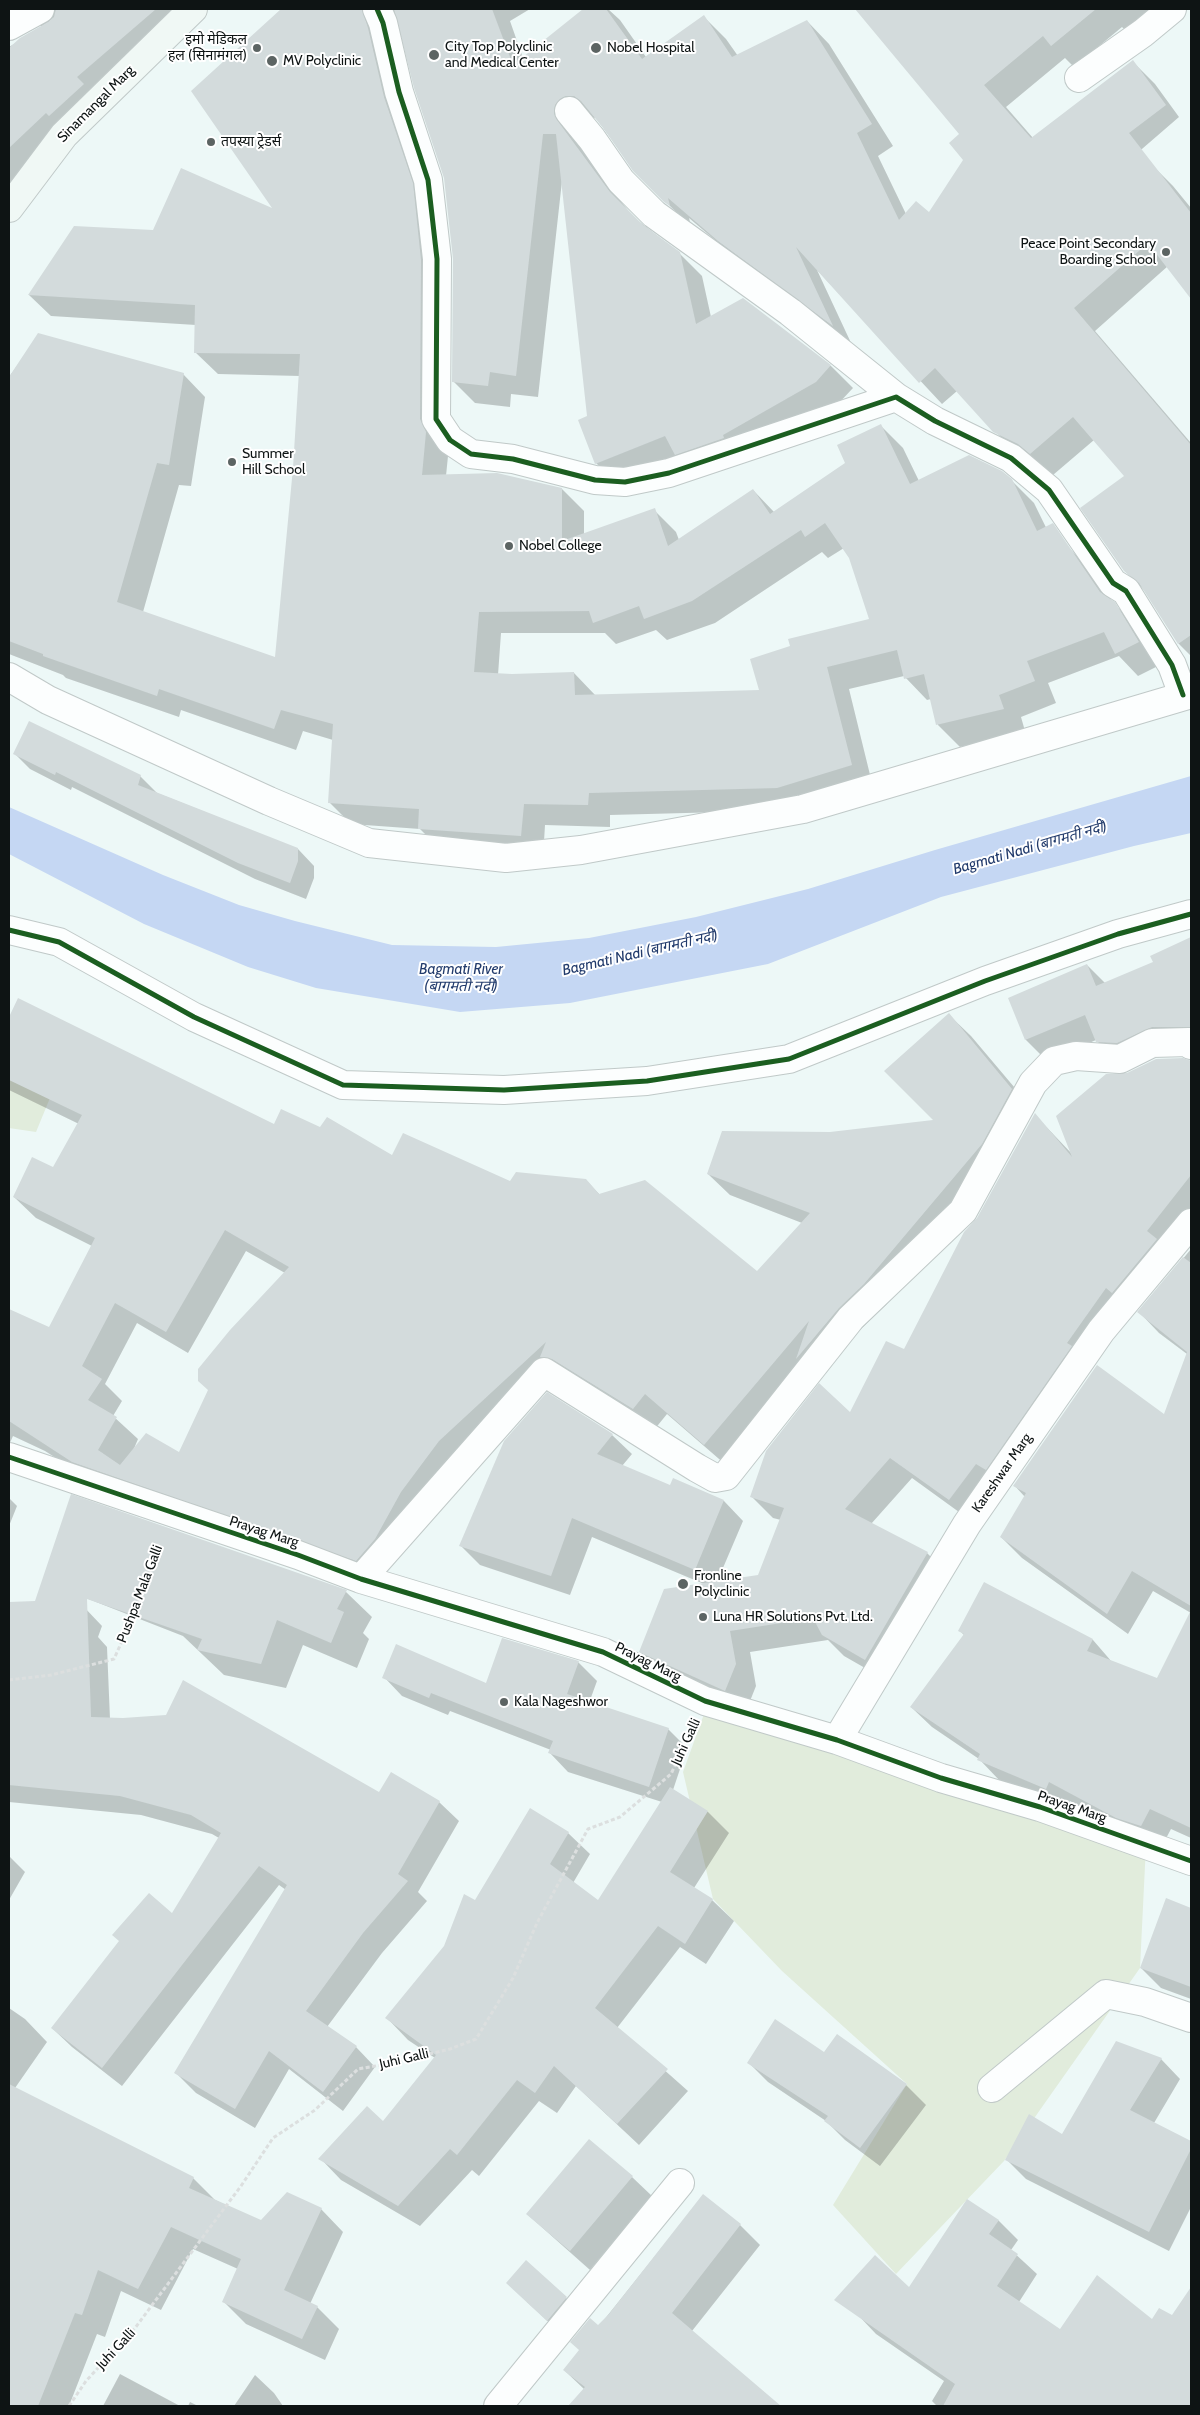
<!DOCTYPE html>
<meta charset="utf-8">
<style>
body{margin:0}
#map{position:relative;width:1200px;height:2415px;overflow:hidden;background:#edf8f7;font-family:Cabin,sans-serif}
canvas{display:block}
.frame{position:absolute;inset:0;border:10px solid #0e1414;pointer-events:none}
</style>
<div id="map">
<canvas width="1200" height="2415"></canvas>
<div class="frame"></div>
</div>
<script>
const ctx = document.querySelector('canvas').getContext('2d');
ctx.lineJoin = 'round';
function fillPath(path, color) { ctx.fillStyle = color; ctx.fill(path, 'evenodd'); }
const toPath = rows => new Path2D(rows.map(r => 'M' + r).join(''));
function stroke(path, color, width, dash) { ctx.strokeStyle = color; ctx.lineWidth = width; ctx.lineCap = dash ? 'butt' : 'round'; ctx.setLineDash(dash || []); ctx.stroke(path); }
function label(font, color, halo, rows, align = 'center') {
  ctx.font = font + ' Cabin,"Noto Sans Devanagari",sans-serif'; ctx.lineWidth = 4; ctx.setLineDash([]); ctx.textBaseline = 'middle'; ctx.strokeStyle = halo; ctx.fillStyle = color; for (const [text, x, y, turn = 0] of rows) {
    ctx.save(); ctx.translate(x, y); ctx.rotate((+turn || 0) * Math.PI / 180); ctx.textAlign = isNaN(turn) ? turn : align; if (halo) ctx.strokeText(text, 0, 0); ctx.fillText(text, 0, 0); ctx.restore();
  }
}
fillPath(toPath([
 [9,1078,50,1098,36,1132,9,1128],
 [704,1714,1146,1845,1140,1968,1004,2161,896,2274,833,2205,907,2084,782,1971,713,1899,683,1772]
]), '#e1ecdc');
fillPath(toPath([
 [1191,776,1191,833,1134,846,941,897,768,964,570,1003,460,1012,316,988,248,967,144,924,9,854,9,807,163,875,239,905,295,921,392,945,496,947,589,938,696,917,808,889,935,850]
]), '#c5d7f3');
fillPath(toPath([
 [9,9,190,9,102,104,109,111,9,209,9,47,42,27,24,9,9,13],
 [282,9,530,9,510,21,523,58,585,9,608,9,620,20,646,57,704,17,726,39,738,56,807,21,829,44,893,146,878,156,906,214,929,214,965,159,961,134,856,9,1176,9,1137,42,1122,27,1074,67,1065,58,1006,107,1033,138,1133,62,1155,84,1179,117,1135,155,1151,164,1173,186,1191,208,1191,277,1184,282,1168,266,1095,331,1191,443,1139,488,1094,440,1053,475,1042,466,1017,454,957,391,942,404,817,270,852,345,742,263,689,218,691,226,688,224,634,170,596,118,589,117,578,144,632,216,679,253,702,276,711,317,743,299,831,366,853,388,838,404,618,485,596,463,589,417,562,181,538,397,511,394,510,407,475,403,453,381,454,259,445,178,398,16,393,17,434,206,442,442,448,456,446,476,562,489,584,511,584,535,654,510,676,532,679,540,753,490,774,512,847,463,881,426,903,448,919,481,1011,480,1034,503,1060,556,1070,549,1092,571,1113,603,1137,626,1160,665,1138,676,1119,656,1048,683,1056,703,1021,717,1025,731,960,747,938,725,931,699,927,700,904,676,849,689,873,787,800,810,610,815,610,827,545,825,543,858,441,850,420,829,351,824,329,802,333,740,303,731,296,750,181,710,179,717,66,678,63,675,9,654,9,377,39,335,183,374,205,397,191,486,179,485,143,612,276,659,294,468,300,376,218,374,195,352,196,325,51,316,29,295,154,231,276,211,192,91],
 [844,548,850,557,870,620,761,692,596,696,574,673,498,675,501,633,605,633,616,644,656,630,667,640,715,623,822,552,828,558],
 [1191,473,1191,656,1179,644,1146,592,1125,571,1098,531],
 [14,753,140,776,157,793,298,849,314,866,314,878,306,899,255,879,72,787,71,790,30,769],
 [1191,938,1191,1047,1118,1062,1096,1040,1047,1061,1026,1040,1010,999,1087,965,1105,983,1155,963,1152,957],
 [18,1000,275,1126,321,1129,393,1157,511,1182,586,1180,600,1195,757,1273,802,1223,730,1195,708,1174,830,1133,936,1121,949,1015,971,1036,1031,1107,1003,1166,886,1305,860,1330,818,1379,726,1465,667,1414,654,1430,557,1373,423,1513,396,1561,378,1581,135,1496,116,1478,110,1488,95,1483,45,1451,13,1436,9,1445,9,1310,50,1329,92,1246,36,1218,14,1197,53,1169,79,1124,9,1090,9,1019],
 [246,1251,285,1273,180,1454,133,1451,138,1439,113,1416,122,1401,105,1384,137,1323,188,1353],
 [1182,1059,1191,1061,1191,1244,1127,1308,970,1520,912,1478,871,1524,927,1553,948,1574,886,1680,844,1656,828,1640,750,1652,756,1686,746,1711,661,1673,640,1652,704,1584,592,1537,570,1595,480,1565,461,1546,612,1435,632,1454,622,1466,671,1487,674,1480,724,1501,743,1521,717,1582,759,1576,781,1520,773,1518,752,1497,850,1414,905,1351,1035,1115,1073,1155,1127,1074],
 [1191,1249,1191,1357,1159,1333,1139,1312],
 [1169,1405,1191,1413,1191,1838,1171,1829,1162,1846,1138,1838,1070,1801,1067,1809,1000,1781,979,1759,932,1727,911,1707,965,1636,960,1631,985,1584,1093,1640,1112,1662,1157,1679,1191,1613,1153,1591,1128,1634,1022,1558,1001,1537,1025,1497,1014,1485,1165,1416],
 [9,1498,17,1506,9,1526],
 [186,1535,346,1592,372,1617,363,1633,369,1639,357,1668,303,1645,286,1688,224,1675,183,1636,73,1593],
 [9,1603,83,1606,102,1626,98,1637,107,1647,110,1719,379,1794,439,1802,459,1821,418,1892,427,1901,382,1953,327,2027,356,2047,375,2067,343,2111,289,2069,255,2128,196,2093,176,2073,286,1890,279,1885,122,2086,72,2047,52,2028,172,1915,219,1838,212,1834,141,1815,9,1802],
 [578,1662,597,1681,589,1703,668,1729,687,1748,673,1790,708,1812,729,1833,694,1888,712,1900,734,1921,706,1964,680,1947,617,2028,688,2091,639,2145,576,2086,557,2113,539,2101,479,2176,472,2170,420,2226,341,2180,320,2158,383,2123,435,2058,408,2040,387,2018,445,1946,476,1902,568,1833,590,1854,573,1883,598,1902,662,1802,568,1772,550,1753,551,1750,450,1711,448,1715,402,1696,384,1677,487,1684],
 [9,1856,25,1872,9,1900],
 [1167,1900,1191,1909,1191,1999,1161,1988,1141,1968],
 [9,2008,25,2019,47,2042,15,2088,193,2178,215,2200,262,2222,321,2209,343,2232,310,2304,317,2307,339,2329,325,2360,246,2324,223,2301,238,2269,193,2249,161,2310,121,2291,105,2337,97,2334,69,2406,9,2406,9,2341,22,2308,9,2303],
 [837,2035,906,2085,926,2105,880,2166,845,2140,826,2121,768,2082,749,2063,824,2054],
 [1161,2059,1180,2079,1154,2123,1191,2142,1191,2207,1169,2251,1026,2179,1006,2159,1062,2136],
 [632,2177,652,2196,590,2270,527,2214],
 [703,2196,740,2225,760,2245,692,2331,779,2406,569,2406,585,2390,564,2370],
 [998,2220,1018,2240,1011,2250,1037,2274,1019,2302,1060,2331,1152,2321,1172,2317,1191,2290,1191,2406,937,2406,932,2401,944,2381,876,2334,857,2314,910,2289],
 [566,2298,585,2317,567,2339,527,2302],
 [120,2374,180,2406,103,2406],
 [255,2375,274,2393,283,2406,234,2406],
 [190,2402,198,2406,188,2406]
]), '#0003');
fillPath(toPath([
 [56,9,156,9,77,77,84,84,49,116,46,113,9,148,9,48,20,38,48,22,54,17],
 [281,9,362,9,368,28,384,97,413,183,421,260,420,419,426,432,422,475,497,473,562,488,562,541,655,508,668,546,753,489,770,514,845,463,837,445,881,424,910,484,969,455,1002,471,1012,479,1037,531,1053,523,1100,592,1115,602,1139,642,1115,654,1104,632,1027,661,1035,681,999,695,1004,709,936,725,924,674,904,679,897,650,827,667,852,765,777,788,589,793,588,805,524,804,521,836,418,829,419,809,328,803,333,724,281,710,274,729,159,689,157,696,43,656,43,654,9,641,9,377,38,333,184,373,169,465,157,463,117,602,275,657,293,468,300,354,194,353,195,305,28,295,74,226,153,230,181,168,272,208,191,91],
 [825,523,849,558,869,619,788,639,790,646,750,659,759,690,575,695,574,672,512,674,474,672,479,612,589,611,593,623,639,606,644,619,692,601,801,530,805,537],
 [394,9,492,9,513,65,583,9,606,9,642,59,704,15,732,57,807,20,872,124,857,133,899,220,916,201,929,212,963,160,949,143,959,134,855,9,1096,9,1051,46,1043,36,984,85,1031,138,1133,60,1166,105,1129,133,1191,213,1191,299,1148,243,1074,308,1191,445,1191,635,1178,644,1139,583,1124,571,1080,508,1124,476,1073,417,1030,454,1018,444,993,432,935,368,919,383,796,247,833,326,718,241,668,198,670,206,664,202,633,171,604,129,581,101,574,96,566,96,560,99,555,105,554,113,557,120,610,192,643,225,680,252,696,324,743,298,831,365,816,382,723,435,724,438,675,455,665,436,595,464,578,420,587,416,556,134,543,134,516,376,490,372,488,386,452,382,453,259,444,178,414,88],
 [29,721,141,775,138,785,298,848,298,861,290,883,238,863,56,772,55,775,13,754],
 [1191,937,1191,1027,1152,1027,1117,1043,1096,1042,1085,1015,1025,1040,1008,998,1087,964,1096,986,1153,962,1150,956],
 [18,998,274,1124,281,1109,320,1127,327,1117,392,1155,403,1133,510,1181,516,1172,586,1179,599,1194,645,1180,757,1271,810,1213,707,1174,722,1131,830,1132,933,1120,884,1071,949,1013,1012,1089,982,1144,864,1284,839,1308,796,1359,809,1321,704,1445,645,1394,633,1409,552,1359,540,1357,546,1342,439,1441,401,1492,375,1539,356,1561,72,1462,9,1421,9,1309,49,1327,95,1238,13,1197,32,1157,53,1167,82,1115,9,1080,9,1017],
 [225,1230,289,1267,230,1330,198,1369,198,1381,208,1390,179,1452,146,1433,120,1465,98,1450,117,1417,88,1400,102,1379,82,1366,115,1303,166,1332],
 [1183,1058,1191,1061,1191,1175,1147,1231,1157,1239,1112,1293,1106,1288,1067,1343,1072,1346,986,1470,976,1464,949,1500,890,1458,845,1509,928,1552,865,1660,822,1635,813,1618,730,1631,736,1664,725,1691,639,1652,664,1589,758,1575,784,1508,750,1497,766,1451,819,1383,850,1412,886,1341,904,1349,964,1232,977,1218,1035,1113,1072,1157,1056,1116,1106,1074,1127,1073,1156,1059],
 [1183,1257,1191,1263,1191,1606,1132,1571,1107,1614,1000,1537,1026,1493,1013,1486,1097,1365,1164,1414,1187,1352,1137,1312],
 [547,1392,613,1434,597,1454,670,1485,673,1478,724,1500,695,1570,572,1518,551,1576,459,1546,504,1441],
 [71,1494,347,1590,337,1609,344,1612,331,1643,277,1620,261,1664,197,1650,202,1639,87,1599,91,1717,123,1718,166,1715,183,1680,379,1792,391,1772,440,1801,398,1874,408,1881,363,1933,306,2011,357,2046,323,2092,269,2051,235,2109,174,2073,287,1885,259,1866,102,2068,51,2028,119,1941,112,1935,149,1893,172,1913,221,1833,191,1815,120,1796,9,1785,9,1602,35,1601],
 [984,1582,1093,1639,1087,1651,1157,1678,1191,1610,1191,1828,1150,1809,1141,1826,1116,1818,1049,1782,1046,1789,977,1760,980,1754,910,1707,964,1634,958,1631],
 [502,1638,579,1661,567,1694,669,1728,649,1787,548,1753,553,1741,431,1693,429,1698,382,1678,396,1644,486,1683],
 [670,1787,708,1811,670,1872,713,1899,685,1944,658,1926,595,2008,668,2069,617,2124,554,2066,535,2093,517,2080,457,2155,450,2149,398,2206,318,2159,367,2106,383,2121,436,2055,385,2018,444,1946,464,1894,475,1900,530,1808,569,1832,550,1864,598,1900],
 [1166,1898,1191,1908,1191,1987,1140,1968],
 [775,2019,824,2052,837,2034,907,2084,860,2148,824,2121,828,2116,747,2063],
 [1116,2041,1162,2058,1130,2110,1191,2141,1191,2149,1149,2232,1005,2160,1029,2114,1062,2134],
 [9,2084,194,2177,189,2188,261,2220,287,2192,322,2208,284,2290,318,2306,302,2339,222,2302,241,2259,171,2227,138,2289,98,2270,82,2315,75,2313,38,2406,9,2406],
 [589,2139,633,2176,570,2251,526,2214],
 [703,2194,741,2224,672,2313,781,2406,568,2406,585,2387,563,2370,579,2350,570,2342,590,2318,598,2325,609,2314],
 [967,2199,999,2220,989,2234,1018,2254,997,2286,1060,2329,1097,2275,1152,2319,1159,2308,1172,2315,1191,2287,1191,2406,943,2406,955,2384,834,2300,875,2255,909,2287],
 [526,2260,567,2297,547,2321,506,2283]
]), '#d3dbdc');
const minor = toPath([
 [377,9,383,23,399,92,428,180,437,259,436,419,450,440,471,454,513,459,595,480,625,482,669,473,896,397,935,421,1011,458,1049,490,1113,583,1126,591,1172,665,1183,695],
 [9,26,40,9],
 [1079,78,1143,33,1172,9],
 [569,111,592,139,621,181,654,214,790,312,896,397],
 [9,677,48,700,269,801,369,843,506,858,581,850,803,809,1191,694],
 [9,930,59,942,194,1017,343,1085,504,1090,647,1081,789,1059,985,981,1118,934,1191,914],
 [9,1457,298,1555,361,1579,603,1652,705,1701,837,1740,941,1778,1040,1807,1191,1861],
 [361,1579,544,1372,697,1468,715,1478,726,1476,851,1318,963,1211,1033,1083,1054,1061,1076,1056,1120,1059,1152,1043,1189,1042,1191,1045],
 [837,1740,967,1524,1101,1331,1191,1223],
 [992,2088,1106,1994,1145,2002,1191,2018],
 [498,2406,680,2183]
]);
const secondary = toPath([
 [9,208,64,135,193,9]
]);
stroke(minor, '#c0c9c8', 30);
stroke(secondary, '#c0c9c8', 30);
stroke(toPath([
 [9,1680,51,1675,114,1659,135,1612,159,1543],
 [69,2406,86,2381,135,2328,241,2186,273,2138,315,2110,358,2069,387,2064,450,2049,476,2039,513,1978,537,1923,588,1829,620,1817,671,1774,690,1733]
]), '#dcdfdf', 3, [4, 2.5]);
stroke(minor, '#fcfefe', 28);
stroke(secondary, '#f0f8f5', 28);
stroke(toPath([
 [377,9,383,23,399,92,428,180,437,259,436,419,450,440,471,454,513,459,595,480,625,482,669,473,896,397,935,421,1011,458,1049,490,1113,583,1126,591,1172,665,1183,695],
 [9,930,59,942,194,1017,343,1085,504,1090,647,1081,789,1059,985,981,1118,934,1191,914],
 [9,1457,298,1555,361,1579,603,1652,705,1701,837,1740,941,1778,1040,1807,1191,1861]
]), '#1b5e20', 5);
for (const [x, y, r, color] of [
 [257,48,5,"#5c6463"],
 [596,48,6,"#5c6463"],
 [434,55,6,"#5c6463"],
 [272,61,6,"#5c6463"],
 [211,142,5,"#5c6463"],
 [1166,252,5,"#5c6463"],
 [232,462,5,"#5c6463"],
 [509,546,5,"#5c6463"],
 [683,1584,6,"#5c6463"],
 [703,1617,5,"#5c6463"],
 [504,1702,5,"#5c6463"]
]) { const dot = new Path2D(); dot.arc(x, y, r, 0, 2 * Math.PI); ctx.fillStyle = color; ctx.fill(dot); stroke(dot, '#fff', 2); }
label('14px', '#0e1414', '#fff', [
 ["इमो मेडिकल",247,40,"right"],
 ["हल (सिनामंगल)",247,56,"right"],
 ["City Top Polyclinic",445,47],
 ["and Medical Center",445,63],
 ["Nobel Hospital",607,48],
 ["MV Polyclinic",283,61],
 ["तपस्या ट्रेडर्स",221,142],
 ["Peace Point Secondary",1156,244,"right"],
 ["Boarding School",1156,260,"right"],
 ["Summer",242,454],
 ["Hill School",242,470],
 ["Nobel College",519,546],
 ["Fronline",694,1576],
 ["Polyclinic",694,1592],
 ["Luna HR Solutions Pvt. Ltd.",713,1617],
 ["Kala Nageshwor",514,1702]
], 'left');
label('14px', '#0e1414', '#fff', [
 ["Sinamangal Marg",96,104,-45],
 ["Kareshwar Marg",1002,1473,-55],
 ["Prayag Marg",264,1532,18],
 ["Pushpa Mala Galli",140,1594,-69],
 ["Prayag Marg",648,1662,26],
 ["Juhi Galli",686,1742,-65],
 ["Prayag Marg",1072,1807,19],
 ["Juhi Galli",404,2059,-13],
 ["Juhi Galli",116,2349,-47]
]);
label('italic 15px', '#223b6c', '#fff', [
 ["Bagmati Nadi (बागमती नदी)",1030,848,-16],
 ["Bagmati Nadi (बागमती नदी)",640,953,-13],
 ["Bagmati River",461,970],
 ["(बागमती नदी)",461,987]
]);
</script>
